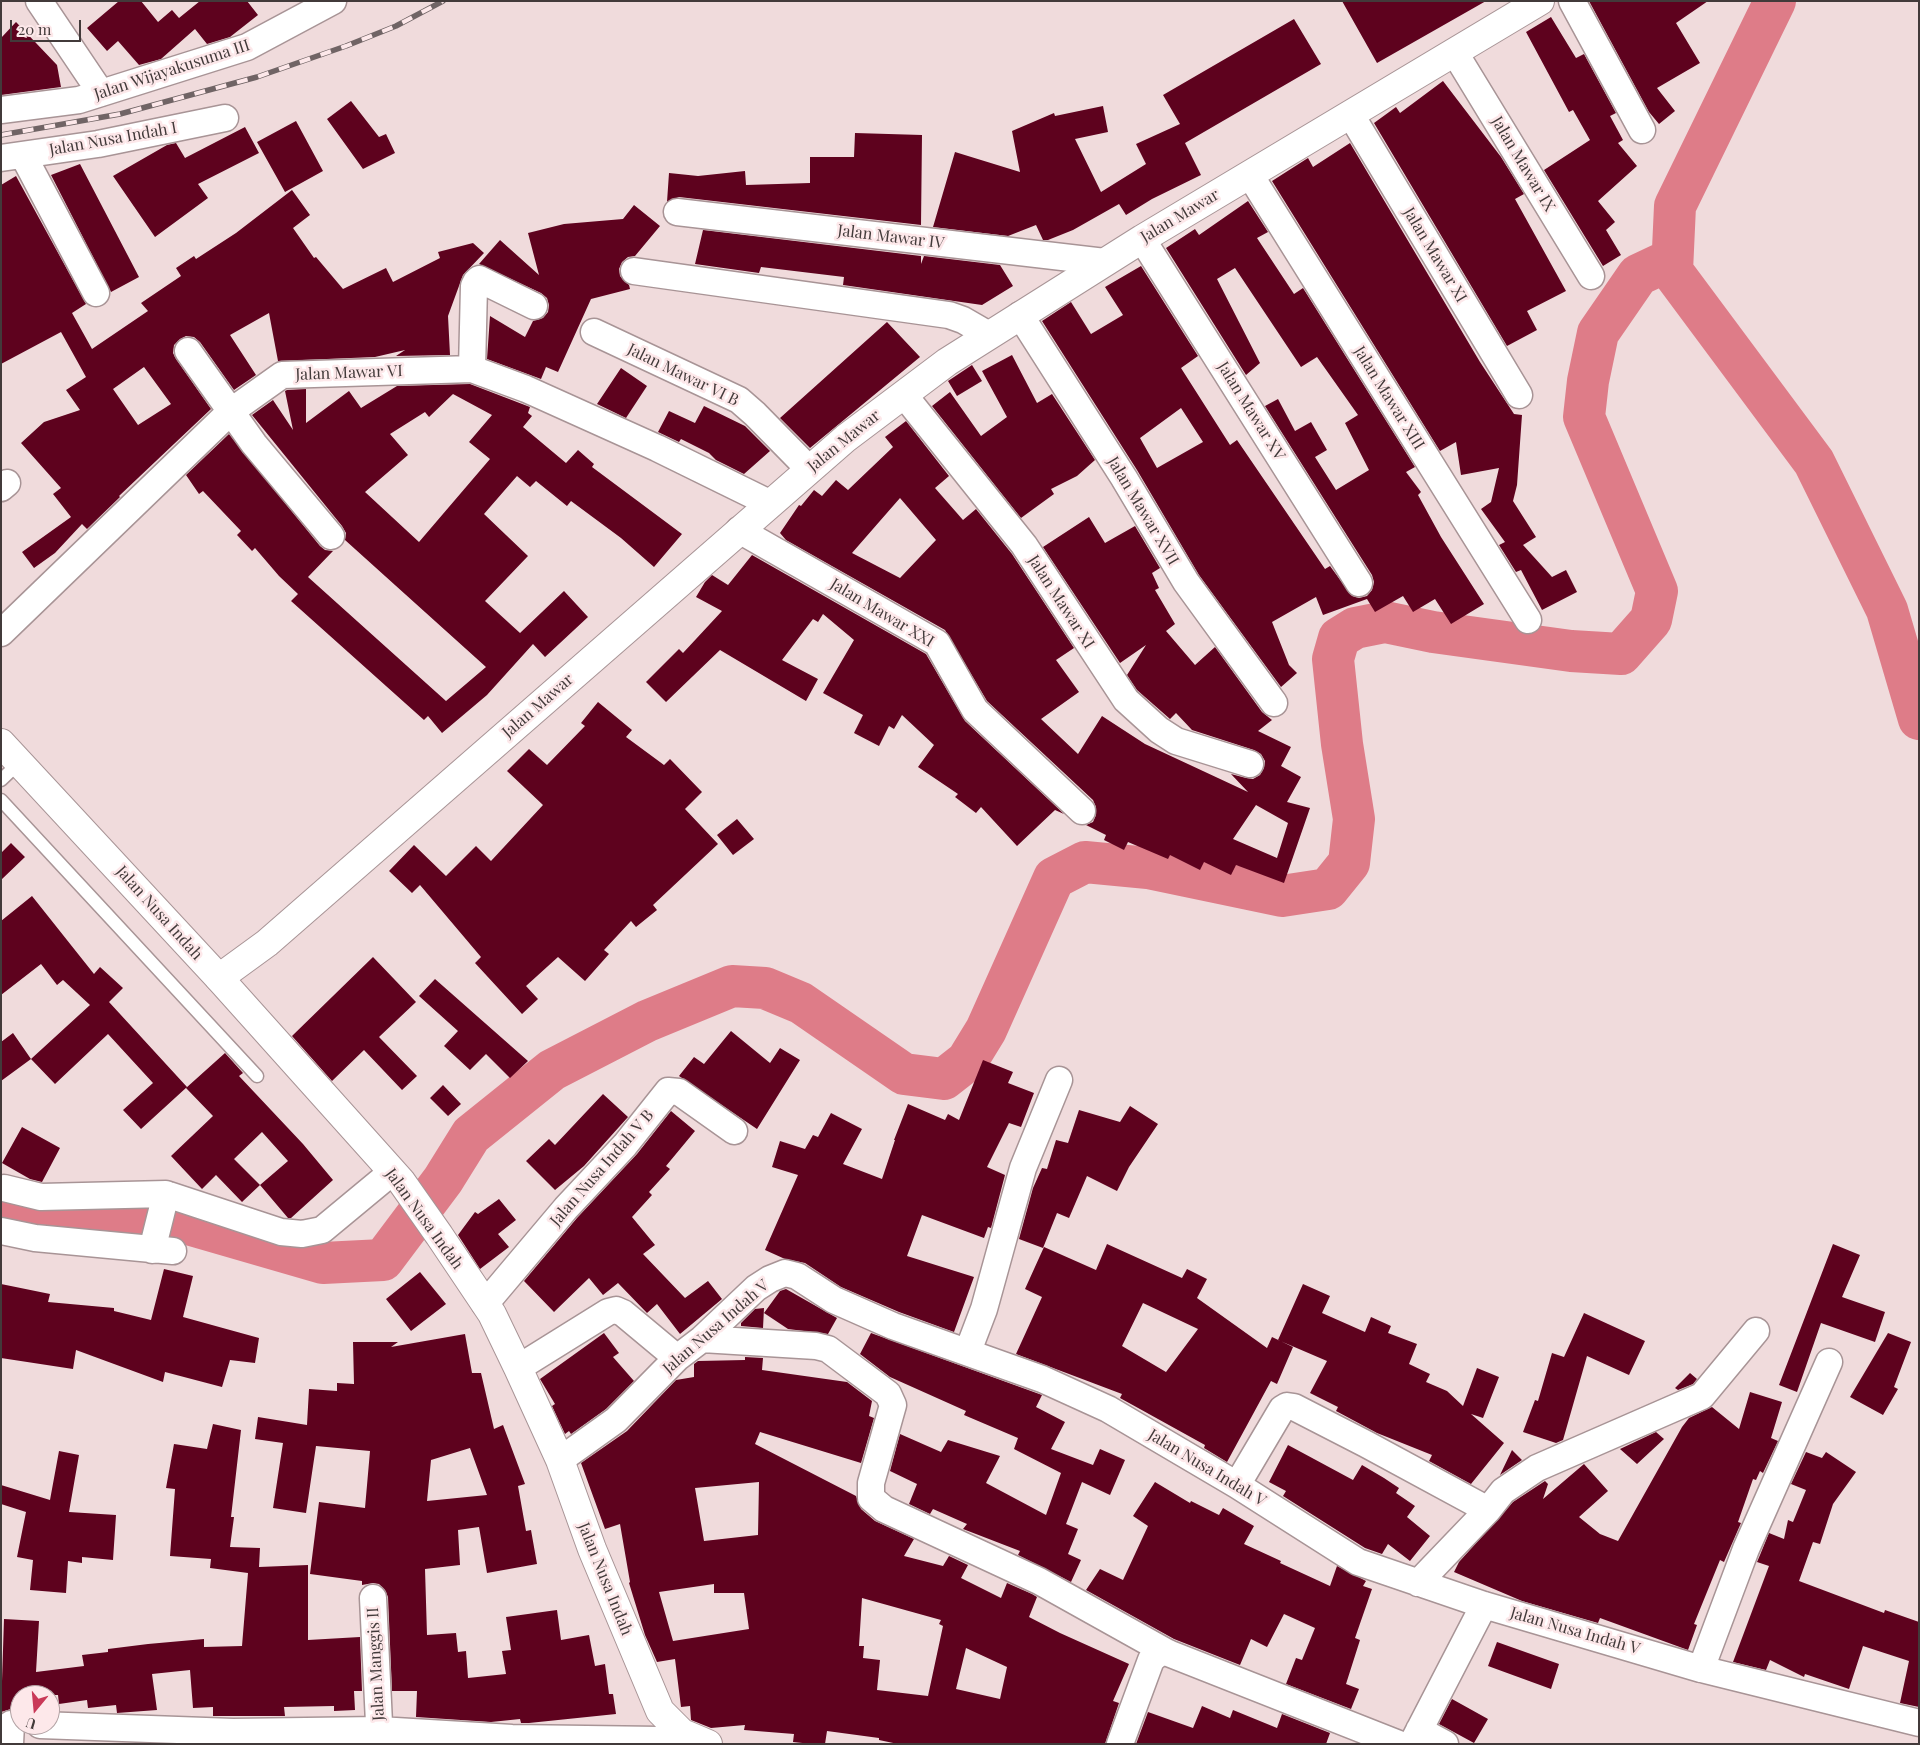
<!DOCTYPE html>
<style>
body{margin:0}
#map{position:relative;width:1920px;height:1745px;overflow:hidden;background:#f0dbdc;font-family:"Playfair Display",serif}
canvas{display:block}
.frame{position:absolute;inset:0;border:2px solid #423a3a;pointer-events:none}
.north{position:absolute;left:10px;top:1685px;width:50px;height:50px;box-sizing:border-box;background:#fde8ea;border:1px solid #b2a2a4;border-radius:50%;rotate:197deg;font-size:14px;font-weight:700;line-height:20px;text-align:center;color:#423a3a}
.north::after{content:'';display:block;margin:auto;width:18px;height:22px;background:#c93958;clip-path:polygon(50% 0,100% 100%,50% 72%,0 100%)}
.scale{position:absolute;left:10px;top:20px;width:71px;height:22px;box-sizing:border-box;border:2px solid #423a3a;border-top:0;padding-left:6px;font-size:15px;line-height:18px;white-space:nowrap;color:#423a3a;-webkit-text-stroke:4px #fde8ea;paint-order:stroke}
</style>
<div id="map">
<canvas width="1920" height="1745"></canvas>
<div class="frame"></div>
<div class="north">U</div>
<div class="scale">20 m</div>
</div>
<script>
const ctx = document.querySelector('canvas').getContext('2d');
ctx.lineJoin = 'round';
const toPath = rows => new Path2D(rows.map(r => 'M' + r).join(''));
function stroke(path, color, width, dash) { ctx.strokeStyle = color; ctx.lineWidth = width; ctx.lineCap = dash ? 'butt' : 'round'; ctx.setLineDash(dash || []); ctx.stroke(path); }
function fillPath(path, color) { ctx.fillStyle = color; ctx.fill(path, 'evenodd'); }
function label(font, color, halo, rows, align = 'center') {
  ctx.font = font + ' "Playfair Display",serif'; ctx.lineWidth = 5; ctx.setLineDash([]); ctx.textBaseline = 'middle'; ctx.strokeStyle = halo; ctx.fillStyle = color; for (const [text, x, y, turn = 0] of rows) {
    ctx.save(); ctx.translate(x, y); ctx.rotate((+turn || 0) * Math.PI / 180); ctx.textAlign = isNaN(turn) ? turn : align; if (halo) ctx.strokeText(text, 0, 0); ctx.fillText(text, 0, 0); ctx.restore();
  }
}
stroke(toPath([
 [1775,1,1675,206,1672,271,1814,462,1887,610,1919,719],
 [1,1207,39,1217,131,1225,178,1221,323,1263,383,1260,443,1180,471,1135,552,1070,647,1021,732,986,765,988,801,1003,904,1074,944,1079,967,1061,986,1030,1054,878,1085,862,1148,868,1282,896,1328,889,1349,863,1354,819,1342,744,1333,659,1339,638,1355,628,1385,622,1433,632,1571,651,1621,654,1651,620,1657,591,1584,417,1588,381,1598,333,1638,275,1672,259]
]), '#de7c88', 42);
fillPath(toPath([
 [119,1,141,1,158,22,172,10,179,18,200,1,247,1,258,15,230,37,207,44,195,29,161,59,139,65,118,41,107,51,87,28],
 [1342,1,1486,1,1377,63],
 [1589,1,1708,1,1676,23,1700,63,1657,88,1675,111,1659,124,1649,112],
 [1551,17,1576,58,1584,54,1616,113,1610,116,1623,140,1618,143,1637,166,1598,201,1615,222,1606,230,1621,255,1603,266,1544,170,1590,140,1573,110,1569,112,1526,32],
 [1294,19,1321,64,1185,143,1201,175,1152,199,1126,215,1119,204,1073,230,1048,240,1043,240,1036,225,1008,236,933,227,955,152,1020,172,1012,131,1054,113,1055,116,1103,106,1108,132,1075,139,1101,192,1146,164,1136,144,1180,124,1163,95],
 [16,22,57,65,61,87,1,95,1,38],
 [1443,81,1501,157,1524,194,1515,199,1566,291,1527,311,1537,330,1507,346,1374,123,1396,107,1400,113],
 [351,101,379,137,386,134,395,153,363,169,327,119],
 [296,121,323,171,285,192,257,142],
 [245,127,259,153,198,184,208,198,155,237,113,176,167,145,176,143,185,158],
 [855,133,922,135,921,225,679,197,667,202,669,173,698,176,745,171,746,185,810,183,810,157,854,157],
 [1350,143,1480,362,1514,414,1522,415,1517,485,1513,501,1536,537,1523,545,1552,577,1566,570,1577,592,1542,610,1521,570,1516,572,1499,545,1505,542,1481,509,1491,502,1499,468,1461,475,1456,442,1440,451,1272,181,1308,158,1313,167],
 [80,164,139,277,111,292,51,175],
 [16,176,86,304,72,313,92,349,148,311,141,303,181,276,176,268,194,256,196,259,236,233,292,190,310,215,293,228,314,258,316,257,343,289,386,268,393,282,440,258,438,252,473,243,484,253,463,275,448,316,450,355,396,356,405,350,375,357,278,361,269,313,230,335,256,375,234,390,200,342,194,337,186,336,180,339,174,345,173,353,176,359,211,409,119,496,120,497,87,529,82,524,55,553,34,568,22,552,71,517,53,494,61,488,21,443,44,422,80,410,66,390,86,377,61,332,1,364,1,185],
 [144,367,171,404,138,425,113,389],
 [1248,201,1268,232,1257,238,1294,294,1303,288,1415,467,1406,472,1421,492,1418,495,1441,537,1484,604,1451,624,1435,599,1413,612,1403,596,1375,612,1367,599,1323,615,1316,597,1272,622,1289,665,1297,673,1281,687,1199,575,1137,470,1042,321,1071,302,1091,334,1123,315,1105,287,1141,266,1198,356,1181,368,1230,445,1237,440,1325,569,1330,566,1352,596,1359,598,1367,596,1372,590,1374,582,1372,575,1265,406,1278,399,1295,431,1311,422,1327,450,1315,457,1336,490,1369,470,1345,423,1358,415,1317,357,1301,367,1235,268,1217,279,1260,363,1246,375,1166,248,1195,229,1199,235],
 [1181,408,1203,442,1157,468,1140,438],
 [634,205,660,226,635,256,628,257,622,262,619,269,620,276,629,285,630,289,591,299,558,372,546,367,541,379,487,359,490,316,525,337,533,321,543,318,548,312,549,305,547,298,541,293,479,264,500,240,539,275,528,233,564,224,623,219],
 [703,230,921,256,921,264,924,256,1000,265,1013,286,982,305,843,285,844,277,761,267,759,273,695,264],
 [887,322,920,357,810,448,780,418],
 [1012,355,1037,403,1052,394,1095,460,1077,476,1051,489,1054,494,1021,518,932,406,950,392,981,436,1007,417,982,371],
 [972,365,982,381,957,396,948,381],
 [621,368,647,386,626,418,597,404],
 [470,384,530,407,528,413,532,416,523,427,566,463,578,450,594,464,592,467,682,534,654,567,621,538,571,501,567,506,536,481,530,487,517,476,484,514,528,556,485,601,520,633,564,591,588,617,545,657,533,644,487,695,442,733,428,716,424,720,291,601,298,594,279,576,255,548,252,551,237,535,241,531,203,491,199,494,186,475,229,434,320,546,325,550,333,551,308,577,446,701,486,667,345,540,346,533,342,526,252,415,273,400,293,430,285,391,287,390,306,389,306,423,349,391,361,408,397,386],
 [453,394,492,415,469,442,490,459,419,542,365,492,408,455,390,434,425,412,429,417],
 [704,406,745,426,770,451,744,474,716,460,709,453,681,439,679,442,658,432,669,411,695,423],
 [906,421,949,476,935,488,963,520,976,509,1012,554,1074,648,1056,660,1079,692,1041,719,1078,754,1102,716,1145,744,1248,792,1231,774,1246,778,1253,779,1260,775,1264,768,1265,761,1261,754,1254,750,1192,730,1176,713,1170,719,1137,690,1127,675,1146,645,1120,663,1043,547,1089,517,1105,543,1135,526,1160,568,1152,573,1159,588,1155,590,1175,624,1166,631,1195,665,1215,647,1262,712,1272,720,1258,731,1291,747,1281,766,1301,777,1287,802,1310,808,1284,883,1236,865,1231,875,1204,862,1200,870,1170,855,1168,859,1128,842,1124,850,1104,840,1106,835,1086,825,1093,822,1096,815,1096,807,1093,800,987,701,945,630,786,540,780,533,799,505,801,506,814,490,822,496,836,480,848,490,893,447,885,437],
 [900,498,936,540,900,578,852,553],
 [1256,805,1288,823,1277,858,1233,839],
 [752,555,926,654,965,721,1064,814,1055,810,1017,846,981,807,976,813,955,797,958,794,918,767,934,745,902,715,894,729,889,726,879,746,854,733,863,715,823,693,854,640,823,614,818,622,813,619,782,660,818,679,806,701,720,650,666,702,646,682,679,649,683,653,722,611,696,597,705,582,712,575,728,585],
 [598,702,632,730,626,737,664,765,670,759,702,792,685,809,718,844,653,905,657,910,636,927,631,921,604,950,609,954,585,981,558,957,526,986,538,999,522,1014,475,963,481,957,420,885,412,893,389,871,414,845,446,876,476,846,491,861,543,805,507,771,529,749,547,765,585,726,581,723],
 [737,819,754,839,733,855,717,835],
 [11,843,25,857,1,880,1,853],
 [32,896,94,974,100,967,123,988,109,1002,187,1087,141,1129,123,1110,153,1083,108,1034,55,1084,31,1059,90,1005,63,980,57,985,41,964,1,995,1,921],
 [373,957,416,1002,379,1037,417,1076,402,1090,364,1050,332,1081,292,1036],
 [435,979,528,1061,510,1078,486,1054,470,1070,444,1046,458,1031,419,996],
 [731,1031,770,1063,780,1048,800,1060,757,1129,679,1076,694,1057,704,1064],
 [13,1033,31,1059,1,1081,1,1042],
 [225,1053,243,1073,239,1076,303,1144,333,1180,291,1218,288,1218,260,1185,242,1202,216,1175,202,1189,171,1156,213,1116,186,1088],
 [262,1132,288,1161,260,1185,234,1159],
 [983,1060,1013,1072,1008,1083,1034,1093,1021,1127,1009,1123,987,1167,1005,1175,991,1228,988,1227,984,1238,922,1215,907,1256,974,1277,954,1332,899,1312,841,1287,805,1263,785,1259,765,1250,798,1175,772,1167,780,1141,805,1149,813,1135,818,1137,831,1113,862,1129,843,1164,882,1179,895,1140,894,1140,908,1104,945,1120,948,1114,959,1120],
 [443,1085,461,1104,448,1116,430,1098],
 [603,1094,628,1117,584,1166,555,1190,526,1161,549,1139,555,1145],
 [1130,1106,1158,1124,1129,1167,1117,1191,1087,1176,1069,1218,1057,1213,1043,1248,1019,1239,1033,1188,1042,1168,1047,1169,1056,1140,1068,1143,1079,1110,1120,1122],
 [671,1111,695,1131,666,1166,670,1169,649,1192,652,1195,632,1217,655,1245,643,1254,685,1298,708,1281,722,1299,680,1334,657,1304,647,1313,618,1283,603,1295,589,1278,554,1312,524,1281,577,1218,637,1154],
 [22,1127,60,1148,42,1182,30,1179,2,1163],
 [499,1199,516,1220,498,1234,509,1247,480,1269,458,1235,475,1212,478,1214],
 [1107,1244,1182,1278,1187,1269,1207,1279,1197,1298,1267,1348,1272,1337,1293,1347,1277,1384,1271,1381,1227,1462,1204,1448,1205,1445,1120,1398,1122,1394,1016,1354,1042,1297,1025,1289,1044,1247,1096,1270],
 [1143,1303,1198,1329,1166,1372,1122,1346],
 [1833,1244,1860,1255,1842,1297,1885,1312,1875,1342,1821,1323,1797,1392,1779,1385],
 [164,1269,193,1276,183,1317,259,1338,255,1363,230,1360,222,1387,165,1372,163,1382,76,1350,73,1369,1,1358,1,1284,50,1294,48,1302,114,1308,114,1311,151,1320],
 [420,1272,446,1304,411,1331,386,1299],
 [1303,1284,1330,1296,1322,1313,1365,1332,1371,1317,1391,1326,1388,1333,1417,1344,1409,1364,1430,1374,1426,1382,1447,1391,1463,1406,1477,1368,1499,1377,1483,1418,1471,1414,1504,1443,1471,1484,1429,1461,1432,1455,1377,1433,1336,1411,1338,1407,1310,1393,1327,1361,1278,1340],
 [786,1289,837,1318,828,1334,788,1329,764,1313,780,1291],
 [764,1308,763,1328,741,1326,741,1323,755,1309],
 [1584,1313,1645,1341,1629,1375,1587,1356,1563,1440,1556,1443,1523,1432,1535,1400,1538,1401,1552,1353,1564,1357],
 [604,1333,619,1353,613,1357,634,1381,606,1409,571,1434,569,1431,565,1434,552,1406,555,1404,540,1379],
 [871,1333,1042,1395,1036,1407,1065,1422,1051,1449,1093,1465,1100,1449,1125,1460,1110,1495,1082,1482,1066,1524,1078,1529,1068,1554,1081,1560,1071,1582,1018,1555,1020,1551,963,1529,967,1524,933,1509,930,1514,909,1504,917,1484,890,1471,900,1434,941,1452,948,1440,1000,1456,986,1483,1046,1515,1061,1473,1014,1449,1018,1438,964,1415,966,1411,890,1377,860,1354],
 [1888,1333,1911,1342,1894,1387,1898,1389,1883,1415,1850,1397],
 [465,1334,472,1373,481,1373,494,1429,503,1425,525,1484,518,1486,526,1531,531,1530,537,1564,487,1573,479,1527,458,1530,460,1565,425,1569,427,1635,456,1633,458,1652,466,1651,468,1678,506,1674,502,1651,511,1650,506,1617,557,1610,561,1640,589,1635,595,1666,605,1664,609,1694,613,1694,616,1714,529,1723,521,1723,520,1719,491,1722,416,1717,417,1691,392,1691,388,1597,385,1590,379,1584,373,1583,362,1585,362,1581,310,1574,319,1502,365,1508,370,1451,316,1446,306,1513,273,1508,283,1443,255,1439,258,1417,307,1425,309,1389,337,1391,337,1383,354,1384,353,1342,398,1342,391,1347],
 [470,1448,487,1495,427,1501,431,1460],
 [745,1357,763,1358,762,1370,847,1382,872,1401,869,1416,874,1418,861,1463,760,1432,755,1444,856,1496,861,1509,875,1521,914,1539,904,1556,943,1566,949,1556,968,1565,961,1578,1001,1598,1007,1583,1032,1594,1037,1597,1029,1617,1060,1633,1129,1664,1113,1701,1119,1703,1105,1744,898,1744,879,1740,879,1738,827,1731,825,1744,812,1744,793,1742,794,1734,744,1730,745,1725,711,1728,691,1720,690,1706,681,1707,675,1659,657,1662,645,1635,629,1583,630,1582,620,1524,605,1529,581,1463,627,1431,676,1380,694,1377,694,1364,698,1361,745,1360],
 [759,1482,758,1535,704,1541,695,1488],
 [714,1584,714,1593,744,1593,749,1629,673,1641,659,1592],
 [862,1598,941,1620,939,1624,943,1626,928,1696,877,1690,880,1660,863,1658,864,1646,859,1646],
 [966,1648,1007,1667,1000,1699,956,1689],
 [1690,1373,1697,1379,1693,1384,1678,1390,1675,1388],
 [1750,1392,1782,1402,1771,1438,1778,1441,1763,1473,1760,1471,1756,1480,1753,1479,1738,1522,1741,1523,1724,1562,1720,1560,1694,1624,1697,1625,1688,1650,1600,1618,1598,1623,1522,1601,1454,1572,1459,1562,1513,1502,1545,1481,1548,1484,1543,1499,1584,1464,1608,1491,1579,1517,1600,1534,1618,1541,1682,1427,1689,1418,1712,1407,1739,1429],
 [213,1424,241,1430,231,1517,234,1517,230,1547,260,1548,259,1567,308,1565,308,1640,360,1637,362,1691,354,1691,355,1710,334,1711,334,1706,284,1707,285,1716,213,1716,213,1707,193,1708,190,1670,152,1674,157,1710,117,1713,116,1705,88,1708,87,1700,59,1704,58,1695,20,1695,20,1712,11,1709,1,1712,4,1619,39,1621,36,1672,84,1666,82,1655,108,1652,108,1649,148,1644,204,1639,204,1647,242,1646,248,1573,210,1568,211,1559,170,1556,175,1489,166,1488,174,1444,207,1449],
 [1656,1432,1664,1439,1637,1464,1620,1449],
 [1288,1445,1353,1480,1362,1465,1384,1478,1399,1488,1396,1493,1415,1506,1407,1517,1430,1536,1410,1561,1388,1544,1382,1554,1365,1548,1283,1496,1286,1491,1269,1482],
 [1512,1450,1522,1460,1500,1475],
 [59,1451,79,1455,69,1512,116,1515,113,1560,82,1557,82,1563,68,1561,66,1593,30,1590,33,1560,17,1557,26,1512,1,1504,1,1485,50,1500],
 [1806,1452,1822,1458,1826,1452,1856,1472,1833,1504,1820,1544,1813,1542,1799,1581,1884,1613,1885,1610,1919,1622,1919,1707,1900,1703,1909,1661,1863,1646,1849,1689,1805,1674,1804,1677,1770,1660,1766,1670,1733,1662,1769,1566,1757,1562,1760,1555,1769,1533,1784,1539,1788,1520,1793,1522,1806,1490,1791,1484],
 [1155,1482,1190,1503,1191,1501,1219,1515,1223,1508,1254,1526,1244,1544,1281,1561,1280,1563,1330,1586,1337,1566,1366,1581,1363,1586,1372,1589,1355,1638,1360,1640,1346,1684,1359,1689,1351,1709,1286,1684,1296,1658,1302,1660,1315,1628,1284,1614,1267,1647,1251,1639,1240,1665,1174,1639,1086,1590,1100,1569,1123,1580,1148,1526,1133,1516],
 [1497,1642,1559,1664,1551,1689,1488,1666],
 [1452,1699,1488,1719,1474,1743,1439,1724],
 [1202,1706,1230,1718,1233,1710,1277,1728,1282,1714,1330,1733,1326,1744,1136,1744,1148,1712,1193,1728]
]), '#5e021e');
const service = toPath([
 [1,780,20,762],
 [1,800,257,1076]
]);
const minor = toPath([
 [39,1,101,93],
 [1572,1,1642,130],
 [1455,53,1591,276],
 [1,110,79,100,247,47,333,1],
 [1351,115,1519,395],
 [23,155,96,293],
 [1,158,98,144,225,118],
 [1250,175,1528,620],
 [677,212,1105,262],
 [1142,239,1359,583],
 [634,271,949,315,963,320,989,335],
 [1020,315,1124,478,1186,582,1274,703],
 [594,332,739,400,755,414,809,469],
 [188,351,254,444,331,536],
 [472,369,474,286,476,282,479,279,534,306],
 [904,395,1024,545,1126,700,1159,730,1176,741,1250,764],
 [1,488,7,483],
 [739,530,937,643,975,710,1082,811],
 [1,633,230,412,282,375,472,369,526,389,657,448,769,503],
 [4,1188,41,1197,166,1194,281,1232,302,1234,322,1230,392,1172],
 [1,1231,35,1238,173,1251],
 [152,1250,166,1194],
 [485,1304,566,1208,625,1145,668,1091,679,1092,734,1131],
 [702,1339,816,1346,828,1349,888,1394,893,1405,871,1483,871,1498,884,1509,1039,1581,1168,1653,1399,1744],
 [968,1351,984,1309,1023,1168,1059,1080],
 [518,1368,608,1312,616,1310,623,1313,677,1358],
 [560,1460,616,1420,677,1358,702,1339,756,1288,770,1279,785,1273,797,1276,834,1300,893,1326,1042,1379,1108,1409,1237,1485,1358,1562,1484,1605,1701,1669,1919,1723],
 [1237,1485,1282,1409,1287,1406,1294,1407,1366,1444,1488,1510,1503,1491,1537,1468,1702,1396,1756,1331],
 [1418,1583,1488,1510],
 [373,1598,380,1744],
 [1701,1669,1746,1549,1829,1362],
 [40,1725,233,1732,379,1730,512,1738,660,1740,682,1733],
 [1419,1730,1445,1744],
 [10,1744,11,1724],
 [1120,1744,1151,1660,1160,1652,1168,1653],
 [1412,1744,1484,1605]
]);
const tertiary = toPath([
 [219,978,267,943,846,438,947,362,1142,239,1540,1]
]);
const secondary = toPath([
 [1,743,219,978,401,1181,439,1235,492,1314,518,1368,560,1460,592,1549,660,1711,682,1733,708,1744]
]);
stroke(service, '#a89496', 15);
stroke(minor, '#a89496', 29);
stroke(tertiary, '#a89496', 30);
stroke(secondary, '#a89496', 30);
stroke(service, '#fff', 12);
stroke(minor, '#fff', 26);
stroke(tertiary, '#fff', 28);
stroke(secondary, '#fff', 28);
const rail = toPath([
 [1,135,120,114,257,77,346,46,396,26,443,1]
]);
stroke(rail, '#706465', 5.5);
stroke(rail, '#fde8ea', 4, [11]);
label('16px', '#423a3a', '#fde8ea', [
 ["Jalan Wijayakusuma III",172,70,-18],
 ["Jalan Nusa Indah I",113,139,-10],
 ["Jalan Mawar IX",1523,164,59],
 ["Jalan Mawar",1180,216,-31],
 ["Jalan Mawar IV",891,237,7],
 ["Jalan Mawar XI",1435,255,59],
 ["Jalan Mawar VI",349,373,-2],
 ["Jalan Mawar VI B",683,375,26],
 ["Jalan Mawar XIII",1389,398,58],
 ["Jalan Mawar XV",1251,411,58],
 ["Jalan Mawar",844,441,-39],
 ["Jalan Mawar XVII",1143,511,59],
 ["Jalan Mawar XI",1061,602,57],
 ["Jalan Mawar XXI",882,613,31],
 ["Jalan Mawar",538,706,-41],
 ["Jalan Nusa Indah",159,913,48],
 ["Jalan Nusa Indah V B",602,1168,-49],
 ["Jalan Nusa Indah",424,1219,54],
 ["Jalan Nusa Indah V",716,1327,-41],
 ["Jalan Nusa Indah V",1207,1468,31],
 ["Jalan Nusa Indah",605,1579,68],
 ["Jalan Nusa Indah V",1575,1631,16],
 ["Jalan Manggis II",376,1664,-93]
]);
</script>
